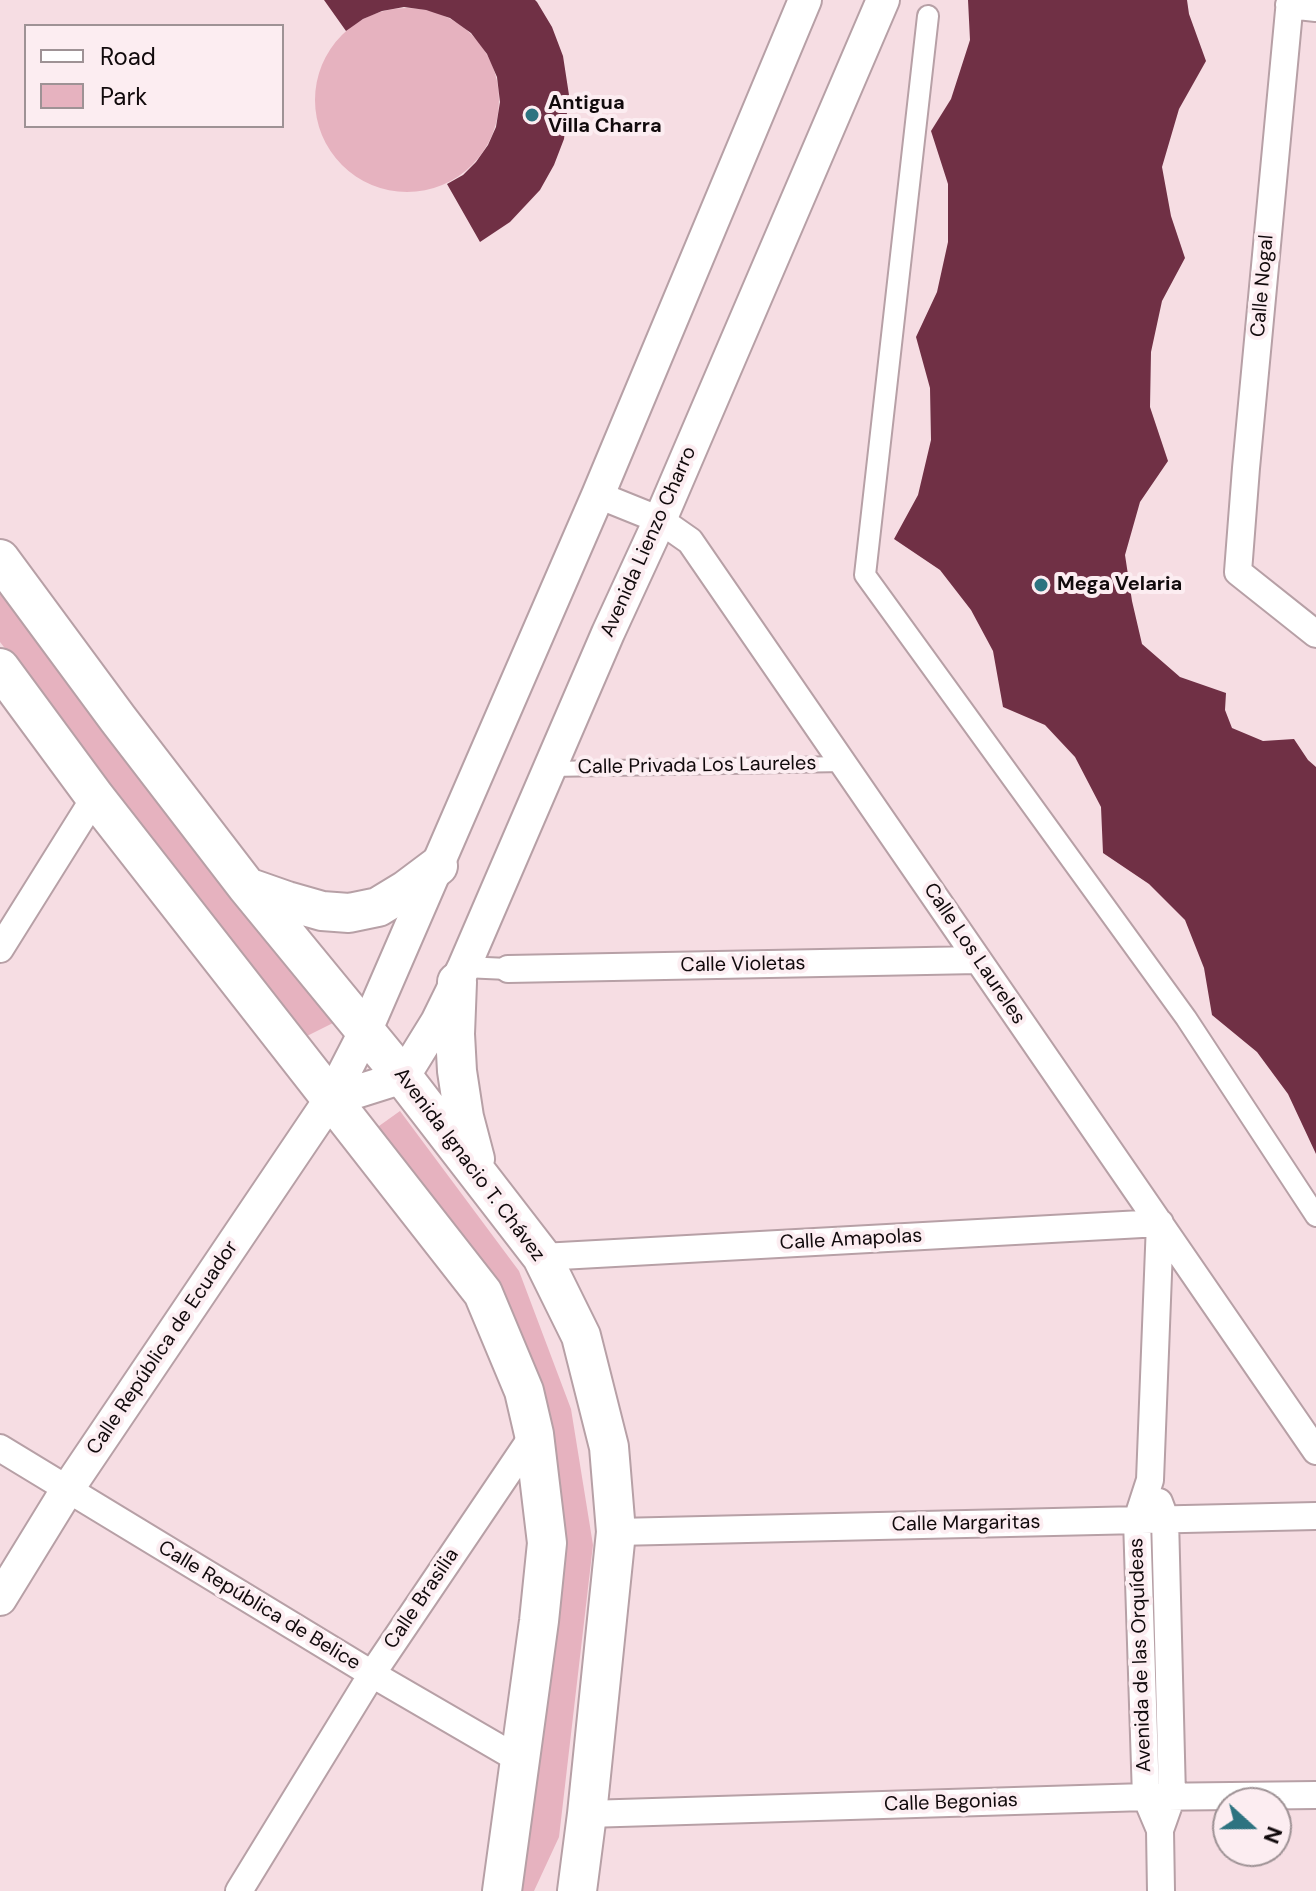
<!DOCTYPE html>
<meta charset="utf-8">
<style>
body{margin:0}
#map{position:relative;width:1316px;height:1891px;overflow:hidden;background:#f6dde3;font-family:"DM Sans",sans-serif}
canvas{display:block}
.legend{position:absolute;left:24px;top:24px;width:260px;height:104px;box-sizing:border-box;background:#fcedf1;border:2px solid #9e9295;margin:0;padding:10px 14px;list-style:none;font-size:24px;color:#110a0c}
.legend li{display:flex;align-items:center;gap:16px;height:40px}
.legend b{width:40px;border:2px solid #9e9295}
.north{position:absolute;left:1212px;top:1787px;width:80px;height:80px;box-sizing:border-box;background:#fcedf1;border:2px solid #9e9295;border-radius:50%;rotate:111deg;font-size:22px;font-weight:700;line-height:32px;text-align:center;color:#110a0c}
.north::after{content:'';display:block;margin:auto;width:28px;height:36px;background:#2d7380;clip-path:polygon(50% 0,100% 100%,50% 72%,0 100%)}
</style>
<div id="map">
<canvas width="1316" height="1891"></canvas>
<ul class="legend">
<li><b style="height:10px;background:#fff"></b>Road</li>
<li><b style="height:22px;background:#e6b2bf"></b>Park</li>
</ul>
<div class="north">N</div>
</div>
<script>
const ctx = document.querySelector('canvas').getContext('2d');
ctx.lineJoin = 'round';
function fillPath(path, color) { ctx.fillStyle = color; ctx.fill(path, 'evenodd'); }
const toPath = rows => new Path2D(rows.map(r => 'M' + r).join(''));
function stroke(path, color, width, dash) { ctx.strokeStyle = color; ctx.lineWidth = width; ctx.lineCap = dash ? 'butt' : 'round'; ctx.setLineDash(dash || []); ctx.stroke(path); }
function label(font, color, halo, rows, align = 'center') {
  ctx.font = font + ' "DM Sans",sans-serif'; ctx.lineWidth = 8; ctx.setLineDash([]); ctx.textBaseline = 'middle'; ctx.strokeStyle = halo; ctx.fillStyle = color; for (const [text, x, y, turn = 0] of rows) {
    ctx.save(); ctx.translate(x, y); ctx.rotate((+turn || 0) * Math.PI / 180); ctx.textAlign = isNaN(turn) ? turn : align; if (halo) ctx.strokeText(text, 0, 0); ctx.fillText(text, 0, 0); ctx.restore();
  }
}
fillPath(toPath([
 '315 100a92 92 0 1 1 184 0a92 92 0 1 1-184 0Z',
 [0,589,339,1020,305,1037,0,642],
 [400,1111,519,1271,571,1409,593,1545,559,1837,534,1891,515,1891,539,1418,372,1131]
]), '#e6b2bf');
fillPath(toPath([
 [324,0,535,0,537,2,552,27,563,56,569,95,564,139,554,165,540,190,510,222,480,242,447,184,463,175,476,162,488,145,496,127,500,102,497,77,487,54,471,33,450,18,426,10,404,7,382,11,363,19,346,31],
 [968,0,1187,0,1189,14,1206,61,1179,109,1162,167,1171,216,1185,258,1162,301,1151,352,1150,407,1168,461,1140,502,1125,555,1132,601,1142,644,1180,677,1226,693,1225,710,1232,728,1263,741,1294,739,1308,760,1316,767,1316,1154,1288,1094,1257,1052,1212,1015,1204,968,1185,920,1149,884,1103,853,1101,807,1075,757,1045,725,1003,707,993,651,971,610,940,570,894,539,918,495,931,440,930,388,916,337,937,292,948,242,948,184,931,131,951,99,970,40]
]), '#703045');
const service = toPath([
 [550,769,844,764]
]);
const pedestrian = toPath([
 [928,16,865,575,1186,1018,1316,1216],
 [464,967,508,969]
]);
const minor = toPath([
 [1290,0,1246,468,1238,572,1316,634],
 [1289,5,1316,8],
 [598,495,660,520,690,541,1316,1451],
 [0,949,95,797],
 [508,969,978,960],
 [542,1257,1160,1223,1150,1480,1137,1520,1146,1797,1160,1830],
 [0,1448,372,1674,520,1760],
 [1159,1502,1165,1518,1172,1796,1160,1830,1161,1891],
 [616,1532,1316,1516],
 [587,1814,1146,1797,1316,1795],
 [239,1891,372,1674,534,1434]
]);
const tertiary = toPath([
 [330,1100,403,1077,437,1022,464,967,608,633,660,520,883,0],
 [0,1599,67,1490,330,1100,365,1032,598,495,805,0]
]);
const secondary = toPath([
 [0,559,118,719,247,887,403,1077,542,1257,581,1336,609,1447,616,1532,587,1814,577,1891],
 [0,668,95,797,483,1293,524,1391,534,1434,547,1543,539,1621,502,1891],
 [247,887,287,901,322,911,349,913,378,907,406,890,438,866],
 [457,982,455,1034,457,1071,464,1117,475,1159]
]);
stroke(service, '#b7a0a6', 18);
stroke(pedestrian, '#b7a0a6', 24);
stroke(minor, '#b7a0a6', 30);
stroke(tertiary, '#b7a0a6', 36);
stroke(secondary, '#b7a0a6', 42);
stroke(service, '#fff', 14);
stroke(pedestrian, '#fff', 20);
stroke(minor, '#fff', 26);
stroke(tertiary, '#fff', 32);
stroke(secondary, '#fff', 38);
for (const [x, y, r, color] of [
 [532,115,8,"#2d7380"],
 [1041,585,8,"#2d7380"]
]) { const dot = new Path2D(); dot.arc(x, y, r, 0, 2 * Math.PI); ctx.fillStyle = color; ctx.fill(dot); stroke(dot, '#fcedf1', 3); }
label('bold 20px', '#110a0c', '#fcedf1', [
 ["Antigua",548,104],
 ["Villa Charra",548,127],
 ["Mega Velaria",1057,585]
], 'left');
label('20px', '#110a0c', '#fcedf1', [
 ["Calle Nogal",1263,286,-85],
 ["Avenida Lienzo Charro",649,542,-66],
 ["Calle Privada Los Laureles",697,766,-1],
 ["Calle Los Laureles",974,954,56],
 ["Calle Violetas",743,965,-1],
 ["Avenida Ignacio T. Chávez",469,1165,53],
 ["Calle Amapolas",851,1240,-3],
 ["Calle República de Ecuador",163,1348,-56],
 ["Calle Margaritas",966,1524,-1],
 ["Calle Brasilia",422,1599,-56],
 ["Calle República de Belice",259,1606,31],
 ["Avenida de las Orquídeas",1141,1655,-92],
 ["Calle Begonias",951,1803,-2]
]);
</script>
